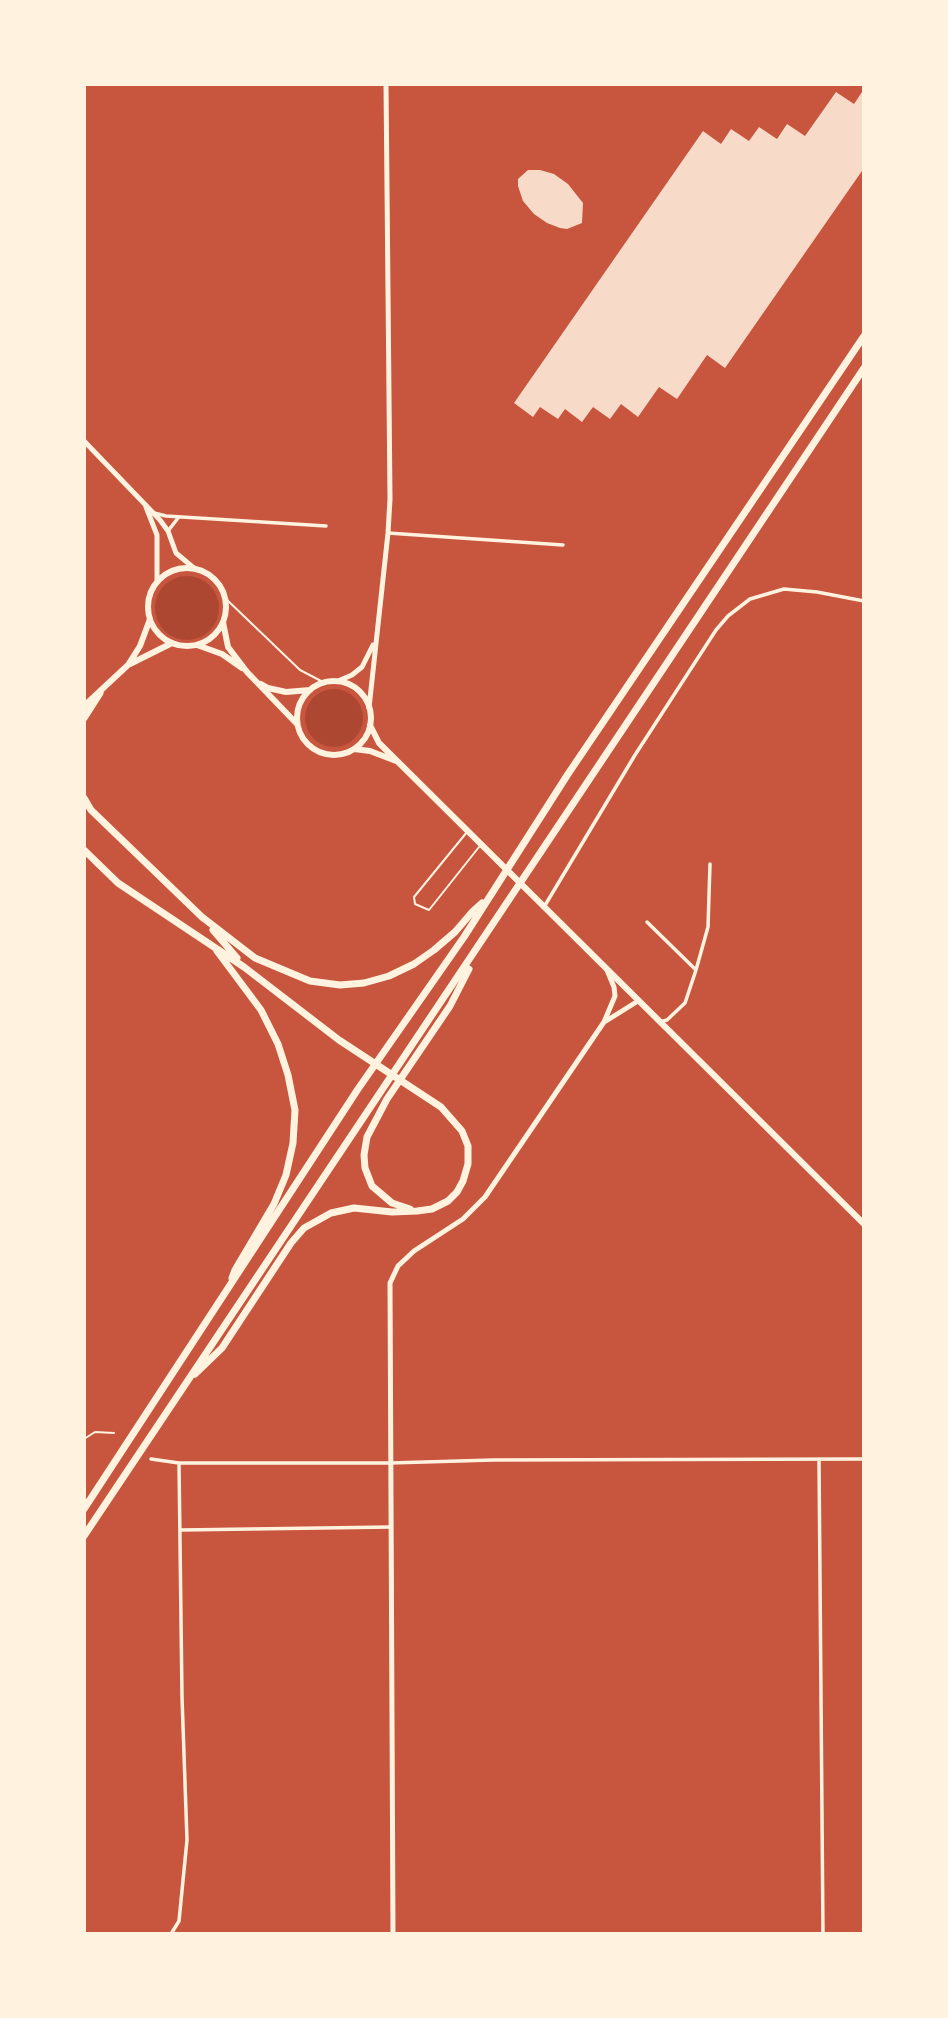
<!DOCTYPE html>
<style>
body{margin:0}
#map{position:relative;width:948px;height:2018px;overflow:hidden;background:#c8553d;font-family:"Roboto Condensed",sans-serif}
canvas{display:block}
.frame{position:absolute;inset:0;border:86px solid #fff3e0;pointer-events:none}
</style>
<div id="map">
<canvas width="948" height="2018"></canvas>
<div class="frame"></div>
</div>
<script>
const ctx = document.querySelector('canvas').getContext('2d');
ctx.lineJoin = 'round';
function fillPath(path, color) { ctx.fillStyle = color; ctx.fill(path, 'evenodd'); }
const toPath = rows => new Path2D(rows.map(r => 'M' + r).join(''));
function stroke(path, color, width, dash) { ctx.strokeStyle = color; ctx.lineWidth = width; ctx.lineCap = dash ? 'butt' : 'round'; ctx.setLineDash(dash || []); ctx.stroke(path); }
fillPath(toPath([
 '155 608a32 32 0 1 1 64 0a32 32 0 1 1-64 0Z',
 '305 718a29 29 0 1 1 58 0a29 29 0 1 1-58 0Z'
]), '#ae4732');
fillPath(toPath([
 [864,89,864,168,725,368,707,355,677,399,659,387,638,417,621,404,610,419,593,407,582,422,565,409,558,419,540,407,533,417,514,403,703,131,721,144,731,129,749,141,759,127,777,139,787,124,805,136,836,92,854,104],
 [528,170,540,170,554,174,568,184,583,203,582,223,567,229,560,228,547,223,534,214,523,201,518,186,518,179]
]), '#f7dbc8');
stroke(toPath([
 [224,597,300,670,323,682],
 [467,832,414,897,415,904,429,910,479,847],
 [84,1439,95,1432,114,1433]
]), '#fff3e0', 2);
stroke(toPath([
 [154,513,166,516,326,526],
 [168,531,178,518],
 [388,533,563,545],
 [544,907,635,755,716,630,728,616,750,599,784,589,817,592,864,601],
 [647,922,696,970],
 [660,1022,667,1020,685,1003,696,970,708,927,710,864],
 [151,1459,179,1463,390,1463,493,1460,864,1459],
 [819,1459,823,1934],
 [181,1530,391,1527],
 [171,1934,179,1921,187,1840,182,1697,179,1463]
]), '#fff3e0', 3.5);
stroke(toPath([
 [606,1021,638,1001],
 [393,1934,390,1283,398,1266,414,1251,463,1219,485,1197,604,1022,615,996,614,987,607,970]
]), '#fff3e0', 5);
stroke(toPath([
 [84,441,160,520,168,531,176,553,195,569],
 [146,507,157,535,157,582],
 [338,681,352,675,362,667,373,645],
 [369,708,388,533,390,499,386,84]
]), '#fff3e0', 5);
stroke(toPath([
 '148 607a39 39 0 1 1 78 0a39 39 0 1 1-78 0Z',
 [223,622,228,647,247,672,297,724],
 [197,645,222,654,242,668],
 [130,664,172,643],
 '297 718a37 37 0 1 1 74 0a37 37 0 1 1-74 0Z',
 [261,684,268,688,286,692,310,690],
 [84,706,128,665,140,646,150,619],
 [370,725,379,743,864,1224],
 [354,749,370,751,396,761]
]), '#fff3e0', 6);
stroke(toPath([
 [84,718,100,693],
 [84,798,91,810,203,918],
 [84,850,118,883,244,967,339,1040,441,1107,462,1131,468,1146,468,1164,463,1181,457,1192,448,1201,432,1209,417,1211,392,1212,354,1208,331,1213,304,1228,291,1243,222,1348,195,1374],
 [202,917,255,958,310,981,340,985,364,983,389,976,414,964,434,950,455,932,473,911,482,903],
 [213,930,237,958],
 [217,951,261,1010,278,1044,288,1075,295,1110,293,1143,286,1175,274,1204,235,1270,232,1278],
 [410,1209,392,1203,372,1186,365,1168,364,1155,367,1137,387,1099,450,1006,469,969],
 [84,1509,358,1089,464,937,568,774,864,336],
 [84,1536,864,368]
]), '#fff3e0', 7);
</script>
